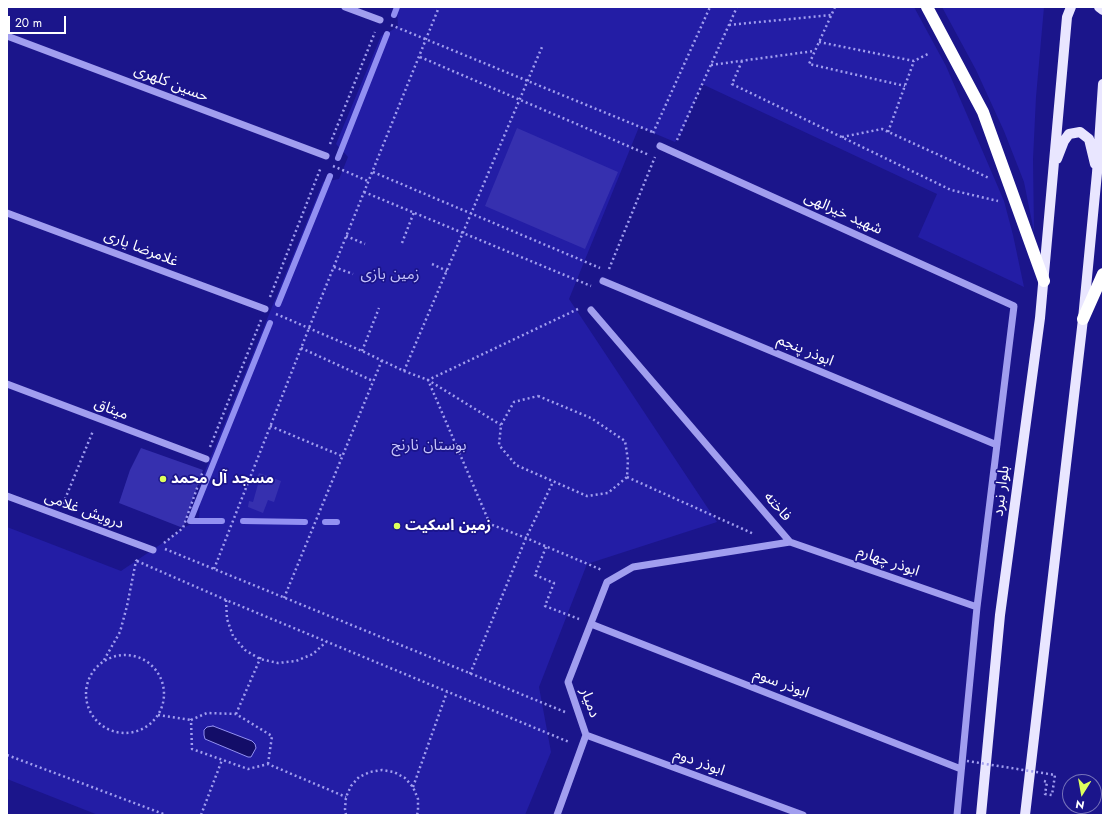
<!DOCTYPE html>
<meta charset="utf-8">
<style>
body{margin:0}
#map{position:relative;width:1110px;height:822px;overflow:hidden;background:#1b158b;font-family:Jost,sans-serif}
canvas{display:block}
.frame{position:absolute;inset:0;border:8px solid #fff;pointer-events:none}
.north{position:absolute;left:1062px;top:774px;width:40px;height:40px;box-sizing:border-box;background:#1b158b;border:1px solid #7673b9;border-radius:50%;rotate:191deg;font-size:11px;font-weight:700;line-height:16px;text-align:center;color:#fff}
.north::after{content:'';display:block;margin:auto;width:14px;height:18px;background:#deff5c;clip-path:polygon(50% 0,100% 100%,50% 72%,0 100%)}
.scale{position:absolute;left:8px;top:16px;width:58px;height:18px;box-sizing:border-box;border:2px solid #fff;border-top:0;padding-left:5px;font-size:12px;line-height:14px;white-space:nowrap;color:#fff;-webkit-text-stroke:3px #1b158b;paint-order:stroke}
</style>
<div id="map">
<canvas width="1110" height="822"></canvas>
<div class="frame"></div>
<div class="north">N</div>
<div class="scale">20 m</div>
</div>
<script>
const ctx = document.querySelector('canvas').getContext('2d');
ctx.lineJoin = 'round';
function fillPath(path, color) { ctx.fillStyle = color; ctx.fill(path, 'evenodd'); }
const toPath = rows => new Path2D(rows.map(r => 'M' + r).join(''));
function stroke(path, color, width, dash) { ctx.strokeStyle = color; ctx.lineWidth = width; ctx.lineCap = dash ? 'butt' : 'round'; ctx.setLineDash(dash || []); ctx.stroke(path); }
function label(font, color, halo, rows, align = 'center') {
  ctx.font = font + ' Jost,"Noto Sans Arabic",sans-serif'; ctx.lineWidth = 3.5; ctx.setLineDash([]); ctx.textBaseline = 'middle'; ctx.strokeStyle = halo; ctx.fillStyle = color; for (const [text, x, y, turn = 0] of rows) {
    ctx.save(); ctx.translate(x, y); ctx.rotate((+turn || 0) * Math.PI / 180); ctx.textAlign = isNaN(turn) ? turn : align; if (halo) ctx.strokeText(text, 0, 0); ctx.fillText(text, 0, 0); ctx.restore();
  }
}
fillPath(toPath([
 [397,7,914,7,946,66,1004,201,1013,235,1024,287,918,237,937,194,702,84,681,134,675,142,639,127,569,299,717,522,587,564,539,687,551,752,525,815,98,815,7,779,7,527,121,571,167,540,183,528,199,520,201,481,323,182,339,179,348,157,336,144,381,36,398,27],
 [942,7,1044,7,1036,97,1033,159,1034,232,1024,182,1004,131,976,70]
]), '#231da5');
const water = toPath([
 [213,726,252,741,255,744,256,748,251,757,248,757,205,739,204,735,204,730,207,727,213,726]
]);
fillPath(water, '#130d68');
stroke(water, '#9290f2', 1);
stroke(toPath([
 [394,15,397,7],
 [338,158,387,34],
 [278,304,330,176],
 [222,521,190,521,270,323],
 [243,521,305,522],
 [325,522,337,522]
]), '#9290f2', 6);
fillPath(toPath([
 [517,128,618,172,585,249,485,206],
 [141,448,203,470,183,528,119,503,130,470],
 [259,473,281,481,274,502,268,500,263,513,248,507,249,501,253,502,258,484,255,483]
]), '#3630af');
stroke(toPath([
 [835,7,809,64,905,86],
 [391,25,655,133],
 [729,25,831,15],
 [819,42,914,61,930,53],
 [420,57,649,155],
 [742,61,732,84,951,190,998,201],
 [711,65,814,51],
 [888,132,914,61],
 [653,133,710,7],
 [842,137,882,129,989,178],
 [677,140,737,7],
 [330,144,375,32],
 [333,166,368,181],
 [373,172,600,268],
 [364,192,591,286],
 [346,236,365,244],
 [402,243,414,212],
 [432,264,447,271],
 [334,267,353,274],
 [609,269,655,157],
 [270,297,321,167],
 [578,309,428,380,490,524,526,538,602,570],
 [276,314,362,351,404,371,428,380,501,425],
 [301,348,373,381],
 [362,351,379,308],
 [404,371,542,47],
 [538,396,591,418,625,441,628,460,627,477,608,493,587,496,516,465,499,445,501,425,514,402,538,396],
 [270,426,342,456],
 [210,447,261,320],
 [627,477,754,534],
 [63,504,93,431],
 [164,543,183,528,203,471],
 [546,547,535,575,554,583,545,606,579,619],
 [165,549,565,712],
 [137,561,226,600,569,742],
 [214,569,309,328,439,7],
 [284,598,382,360],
 [226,600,227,619,233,636,245,650,260,659,278,663,296,661,313,654,326,642],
 '86 694a39 39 0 1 1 78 0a39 39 0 1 1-78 0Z',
 [104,660,120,632,127,606,136,561,139,559],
 [470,674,526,538,553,482],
 [236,714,260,659,261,654],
 [158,715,191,720],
 [7,755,166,815],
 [268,764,272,736,236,714,207,713,191,720,192,749,248,769,268,764,346,797],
 [1044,781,1047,782,1045,794,1052,795,1055,775],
 [413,787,447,692],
 [201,815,222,760],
 [346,815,345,809,346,797,351,786,359,777,370,772,382,770,394,772,405,778,413,787,418,799,418,811,417,815]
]), '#a19eef', 2.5, [2, 3]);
stroke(toPath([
 [345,7,380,20],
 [7,36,326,156],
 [660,146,1014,306,977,607,957,815],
 [7,213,265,309],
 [603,281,997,445],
 [591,310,790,542],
 [7,384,206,459],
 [7,496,153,550],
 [591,624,961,769],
 [586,735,803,815],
 [557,815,586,735,568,682,607,582,633,567,790,542,977,607]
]), '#a19eef', 7);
stroke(toPath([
 [1099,7,1103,10],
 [1057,159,1064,141,1069,134,1080,132,1089,139,1095,164],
 [981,815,1000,615,1040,318,1067,17,1071,7],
 [1025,815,1083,319,1097,173,1103,84]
]), '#e9e6ff', 10);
stroke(toPath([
 [927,7,983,112,1044,281],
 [1083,319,1103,274]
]), '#fff', 12);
stroke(toPath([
 [967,761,1055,775]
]), '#a19eef', 2.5, [2, 3]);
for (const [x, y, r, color] of [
 [163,479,4,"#deff5c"],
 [397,526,4,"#deff5c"]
]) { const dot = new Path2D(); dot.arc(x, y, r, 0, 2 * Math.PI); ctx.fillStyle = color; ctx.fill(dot); stroke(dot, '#1b158b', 1.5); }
label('15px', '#fff', '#1b158b', [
 ["حسین کلهری",171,84,21],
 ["شهید خیرالهی",843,214,24],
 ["غلامرضا یاری",141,249,21],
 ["ابوذر پنجم",805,351,23],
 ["میثاق",111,410,21],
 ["بلوار نبرد",1002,491,-83],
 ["فاخته",777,507,49],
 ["درویش غلامی",84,511,20],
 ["ابوذر چهارم",888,562,19],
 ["ابوذر سوم",781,684,21],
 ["دمیار",589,703,70],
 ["ابوذر دوم",699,763,20]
]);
label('15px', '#c6c4fb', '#1b158b', [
 ["زمین بازی",390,275],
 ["بوستان نارنج",429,446]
]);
label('bold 15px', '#fff', '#1b158b', [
 ["مسجد آل محمد",171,479],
 ["زمین اسکیت",405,526]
], 'left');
</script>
